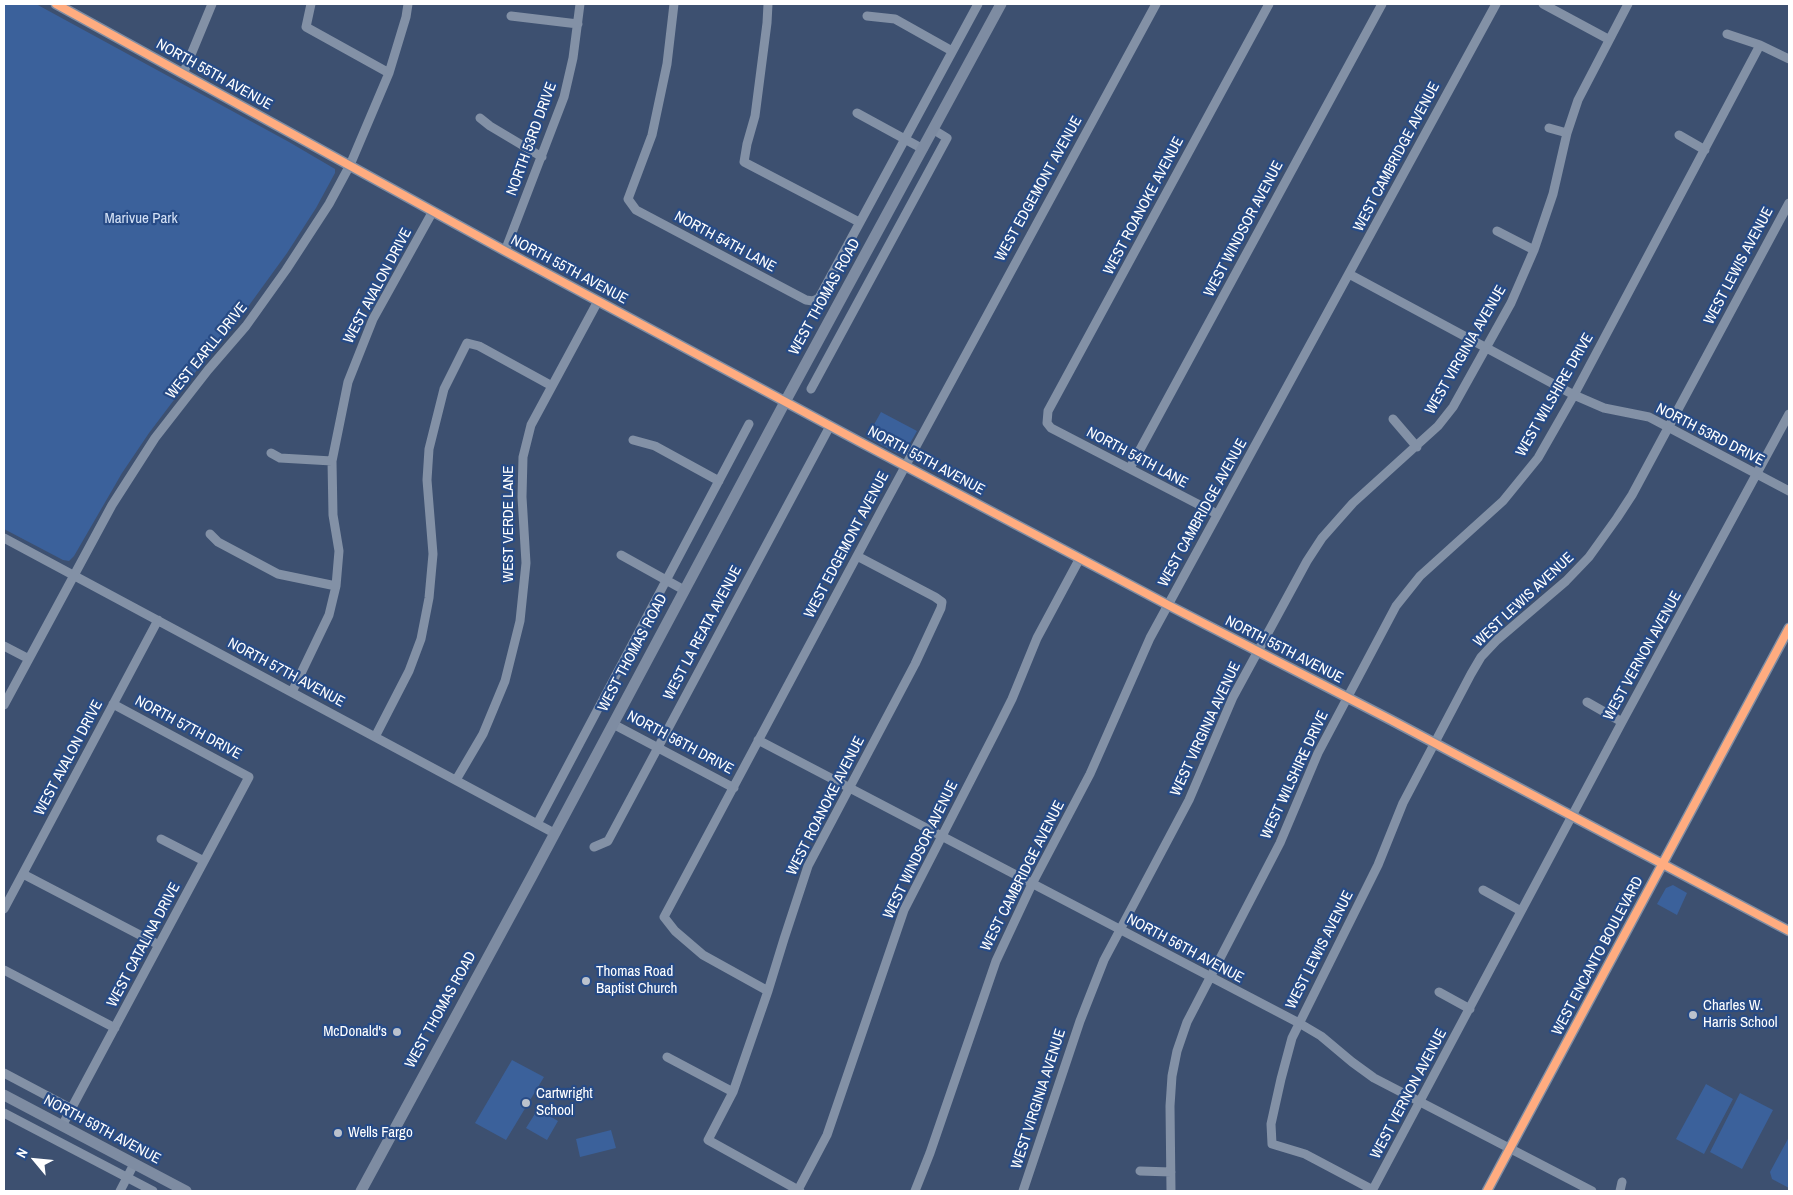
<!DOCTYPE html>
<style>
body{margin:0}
#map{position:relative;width:1793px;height:1195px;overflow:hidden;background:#3d5070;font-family:"Archivo Narrow",sans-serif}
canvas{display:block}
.frame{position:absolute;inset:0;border:5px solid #fff;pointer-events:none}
.north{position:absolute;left:10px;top:1135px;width:50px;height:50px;-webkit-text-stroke:4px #274b86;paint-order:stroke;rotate:298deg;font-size:14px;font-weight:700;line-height:20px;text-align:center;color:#fff}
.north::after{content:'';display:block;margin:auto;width:18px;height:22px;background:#fff;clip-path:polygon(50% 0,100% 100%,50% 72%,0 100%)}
</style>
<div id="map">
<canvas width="1793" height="1195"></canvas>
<div class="frame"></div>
<div class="north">N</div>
</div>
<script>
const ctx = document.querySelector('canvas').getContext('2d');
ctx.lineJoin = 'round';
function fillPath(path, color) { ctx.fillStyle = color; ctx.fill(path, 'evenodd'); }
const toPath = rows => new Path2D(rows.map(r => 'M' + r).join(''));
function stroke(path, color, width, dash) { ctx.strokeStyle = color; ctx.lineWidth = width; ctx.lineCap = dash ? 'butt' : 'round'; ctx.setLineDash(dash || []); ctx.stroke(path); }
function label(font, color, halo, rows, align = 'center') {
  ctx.font = font + ' "Archivo Narrow",sans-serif'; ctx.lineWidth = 4.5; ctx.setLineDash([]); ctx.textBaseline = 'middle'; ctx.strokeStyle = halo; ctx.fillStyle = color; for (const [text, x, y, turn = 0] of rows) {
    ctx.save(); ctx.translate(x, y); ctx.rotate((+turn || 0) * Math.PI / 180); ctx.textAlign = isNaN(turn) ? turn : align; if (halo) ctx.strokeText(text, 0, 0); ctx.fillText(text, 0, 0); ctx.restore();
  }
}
fillPath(toPath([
 [4,4,36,4,289,142,335,169,335,173,316,208,287,253,250,304,186,384,149,433,122,473,74,556,69,561,63,560,4,529],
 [881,412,917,431,905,452,897,453,867,437],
 [1673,885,1687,893,1677,915,1657,904,1666,888],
 [512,1060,544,1077,506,1140,475,1123],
 [1706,1084,1733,1099,1704,1154,1676,1139],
 [1740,1093,1773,1110,1742,1169,1710,1152],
 [538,1109,558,1121,547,1140,526,1128],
 [611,1130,616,1148,580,1157,576,1139],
 [1789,1137,1789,1188,1772,1179,1770,1172]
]), '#3b619b');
stroke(toPath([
 [311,4,306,27,389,73],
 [674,4,667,64,652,135,628,199,636,210,806,300,813,301,819,298,978,4],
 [768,4,767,23,755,116,747,144,744,162,859,222],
 [1543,4,1608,39],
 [511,16,578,24],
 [867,16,895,19,952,51],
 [1727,34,1760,45,1789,59],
 [183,74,212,4],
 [857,113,923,149],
 [480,118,490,126,542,157],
 [1549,128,1567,133],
 [1679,135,1705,150],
 [1497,231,1534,250],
 [505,251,564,97,573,58,580,4],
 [1349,274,1574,395,1604,408,1649,417,1789,491],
 [811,389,947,138,934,130],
 [1393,419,1417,447],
 [633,440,655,446,719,481],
 [271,453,280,458,332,461],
 [1130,468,1382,4],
 [1217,514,1051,428,1047,423,1048,411,1269,4],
 [210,534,218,542,278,574,336,586],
 [4,538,554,833],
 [621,555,684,590],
 [4,646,29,659],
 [292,692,329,615,336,586,339,551,333,515,332,461,348,382,373,319,433,211],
 [1587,702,1622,722],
 [4,705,112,505,155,438,208,370,246,326,286,270,329,204,350,165,389,73,406,17,408,4],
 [613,724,734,788],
 [375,737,409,671,421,639,429,598,433,554,427,480,429,449,444,389,467,343,479,346,552,386],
 [758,740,1299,1023,1321,1036,1352,1062,1374,1078,1592,1191],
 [456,780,483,734,505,681,520,621,526,563,522,497,523,457,531,425,598,301],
 [537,824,749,424],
 [161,839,204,861],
 [594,847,608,841,830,426],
 [23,874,159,945],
 [1483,890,1521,911],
 [4,909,158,620],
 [4,970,115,1028],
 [768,991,703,955,675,931,664,917,881,511,1156,4],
 [1439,992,1470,1009],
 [667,1057,733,1092],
 [4,1073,72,1109],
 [4,1113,153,1191],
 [62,1126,249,777,113,704],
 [1140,1171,1171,1172],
 [798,1190,827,1135,904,910,996,731,1012,699,1037,638,1080,558],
 [1373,1190,1305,1154,1272,1144,1271,1124,1281,1079,1292,1038,1378,865,1403,803,1471,674,1481,657,1497,640,1566,581,1589,557,1617,518,1632,495,1789,203],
 [120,1191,134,1164],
 [800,1191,708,1140,733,1092,768,991,784,939,808,866,915,664,941,608,942,602,935,597,857,556],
 [915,1191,930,1153,996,961,1032,884,1090,774,1150,638,1496,4],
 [1023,1191,1080,1021,1104,960,1189,800,1233,697,1307,561,1322,538,1353,503,1438,426,1453,407,1511,303,1534,250,1553,194,1567,133,1578,100,1628,4],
 [1171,1191,1170,1106,1172,1076,1177,1051,1187,1022,1280,843,1318,753,1396,606,1420,576,1503,501,1538,458,1574,395,1760,45],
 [1372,1191,1622,722,1789,414],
 [1620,1191,1622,1182]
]), '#8391a6', 9);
stroke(toPath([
 [56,4,505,251,860,442,1168,605,1391,720,1789,931],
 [4,1095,186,1191],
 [361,1191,532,876,785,402,1001,4],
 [1487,1191,1789,628]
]), '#7e8ca2', 11);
stroke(toPath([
 [56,4,505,251,860,442,1168,605,1391,720,1789,931],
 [1487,1191,1789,628]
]), '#ffac80', 8);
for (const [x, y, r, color] of [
 [586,981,5,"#bbc2cd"],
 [1693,1015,5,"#bbc2cd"],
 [397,1032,5,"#bbc2cd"],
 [526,1103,5,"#bbc2cd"],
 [338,1133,5,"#bbc2cd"]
]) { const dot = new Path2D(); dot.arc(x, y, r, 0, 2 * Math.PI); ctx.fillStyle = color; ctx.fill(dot); stroke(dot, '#274b86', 2); }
label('15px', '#fff', '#274b86', [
 ["NORTH 55TH AVENUE",214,75,29],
 ["NORTH 53RD DRIVE",532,139,-70],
 ["WEST CAMBRIDGE AVENUE",1397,157,-62],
 ["WEST EDGEMONT AVENUE",1039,189,-61],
 ["WEST ROANOKE AVENUE",1144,206,-62],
 ["WEST WINDSOR AVENUE",1244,229,-62],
 ["NORTH 54TH LANE",725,242,28],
 ["WEST LEWIS AVENUE",1739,266,-62],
 ["NORTH 55TH AVENUE",569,270,28],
 ["WEST AVALON DRIVE",378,286,-62],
 ["WEST THOMAS ROAD",825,297,-61],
 ["WEST VIRGINIA AVENUE",1466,350,-60],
 ["WEST EARLL DRIVE",207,351,-51],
 ["WEST WILSHIRE DRIVE",1555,395,-60],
 ["NORTH 53RD DRIVE",1710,435,27],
 ["NORTH 54TH LANE",1137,458,28],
 ["NORTH 55TH AVENUE",926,461,28],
 ["WEST CAMBRIDGE AVENUE",1203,513,-61],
 ["WEST VERDE LANE",509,524,-90],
 ["WEST EDGEMONT AVENUE",847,545,-62],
 ["WEST LEWIS AVENUE",1524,600,-43],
 ["WEST LA REATA AVENUE",703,633,-62],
 ["NORTH 55TH AVENUE",1284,650,27],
 ["WEST THOMAS ROAD",633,653,-62],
 ["WEST VERNON AVENUE",1643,656,-61],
 ["NORTH 57TH AVENUE",286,673,28],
 ["NORTH 57TH DRIVE",188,728,28],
 ["WEST VIRGINIA AVENUE",1206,729,-65],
 ["NORTH 56TH DRIVE",680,743,28],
 ["WEST AVALON DRIVE",69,758,-62],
 ["WEST WILSHIRE DRIVE",1295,775,-65],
 ["WEST ROANOKE AVENUE",826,806,-63],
 ["WEST WINDSOR AVENUE",921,850,-64],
 ["WEST CAMBRIDGE AVENUE",1023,876,-63],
 ["WEST CATALINA DRIVE",144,945,-62],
 ["NORTH 56TH AVENUE",1185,949,28],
 ["WEST LEWIS AVENUE",1320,950,-63],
 ["WEST ENCANTO BOULEVARD",1598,956,-62],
 ["WEST THOMAS ROAD",441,1010,-61],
 ["WEST VERNON AVENUE",1409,1094,-62],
 ["WEST VIRGINIA AVENUE",1039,1099,-72],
 ["NORTH 59TH AVENUE",102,1130,28]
]);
label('15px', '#d5e2f6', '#274b86', [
 ["Marivue Park",141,219]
]);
label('15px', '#fff', '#274b86', [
 ["Thomas Road",596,972],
 ["Baptist Church",596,989],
 ["Charles W.",1703,1006],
 ["Harris School",1703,1023],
 ["McDonald's",387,1032,"right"],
 ["Cartwright",536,1094],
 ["School",536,1111],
 ["Wells Fargo",348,1133]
], 'left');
</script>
